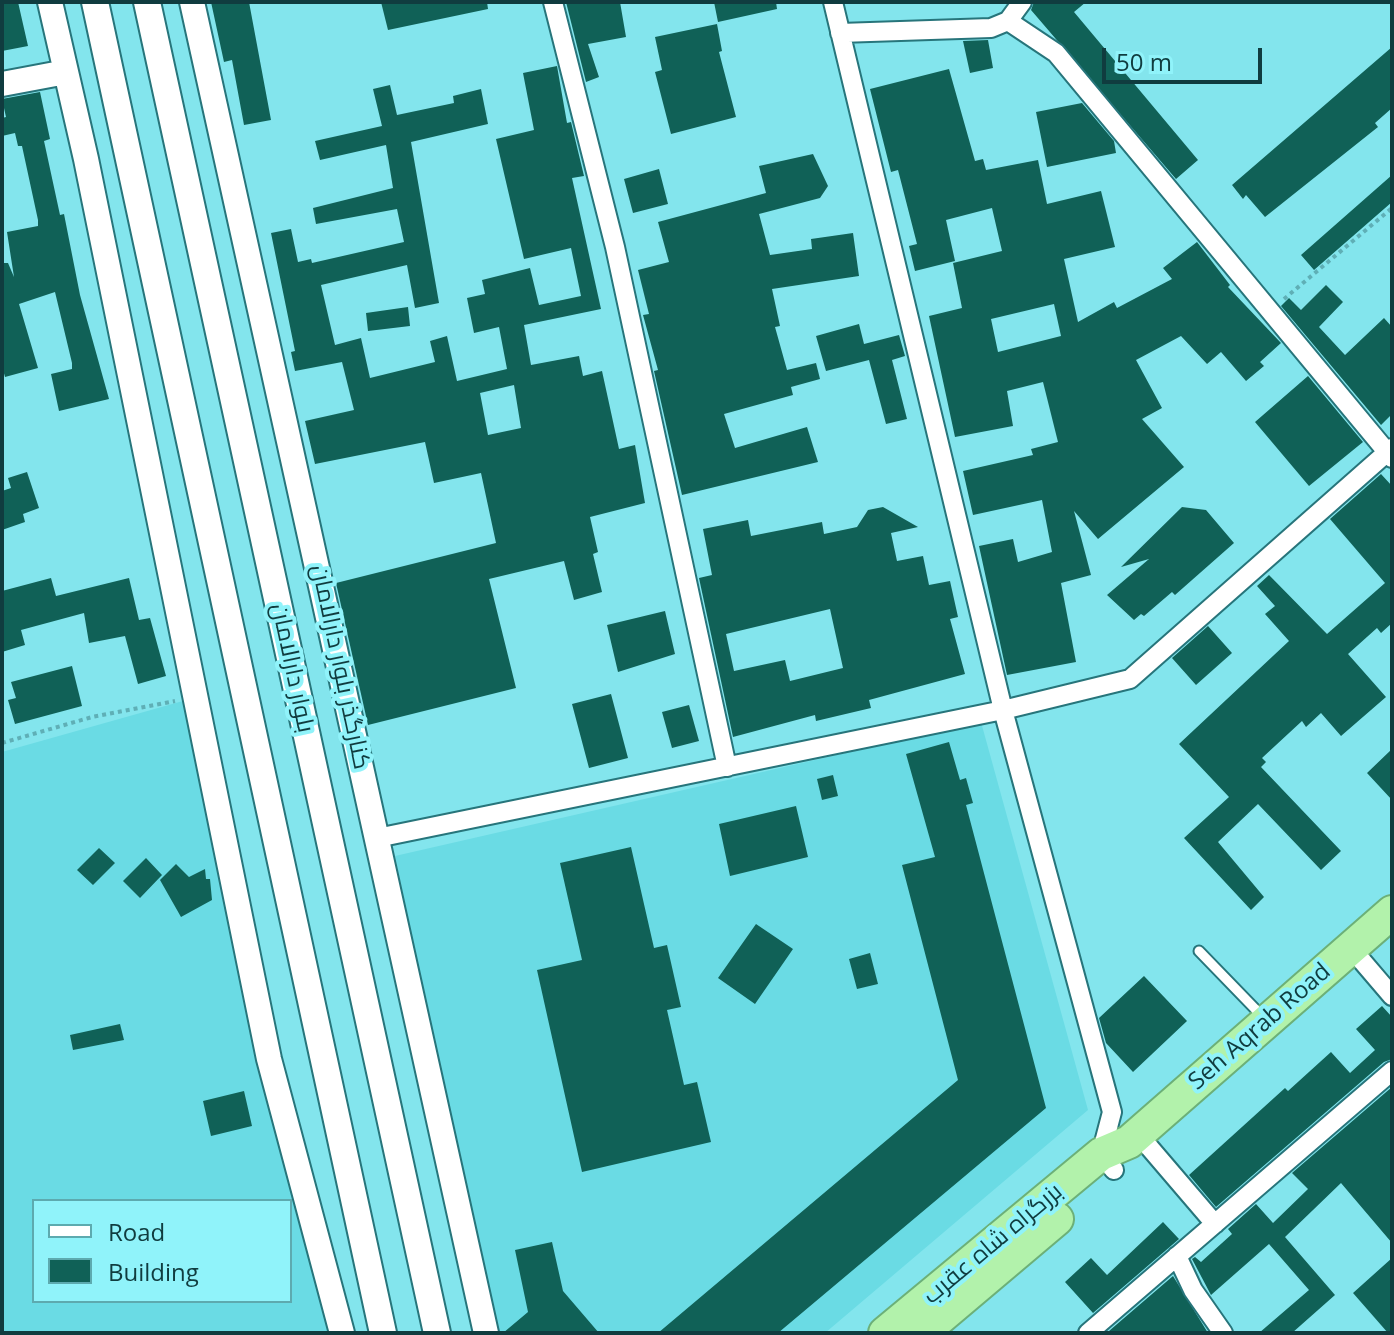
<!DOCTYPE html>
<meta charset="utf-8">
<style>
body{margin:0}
#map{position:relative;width:1394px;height:1335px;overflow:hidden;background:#83e5ed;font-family:"Open Sans",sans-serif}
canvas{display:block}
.frame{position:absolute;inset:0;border:4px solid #103c3f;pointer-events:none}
.legend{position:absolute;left:32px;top:1199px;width:260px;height:104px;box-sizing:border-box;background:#90f3fa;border:2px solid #5daaaf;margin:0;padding:10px 14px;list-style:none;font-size:24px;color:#103c3f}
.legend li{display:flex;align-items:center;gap:16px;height:40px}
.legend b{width:40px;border:2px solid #5daaaf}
.scale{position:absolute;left:1102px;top:48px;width:160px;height:36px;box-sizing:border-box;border:4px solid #103c3f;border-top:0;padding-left:10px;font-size:24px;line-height:28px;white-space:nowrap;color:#103c3f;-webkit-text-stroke:6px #90f3fa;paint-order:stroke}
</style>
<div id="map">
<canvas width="1394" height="1335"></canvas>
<div class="frame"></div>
<ul class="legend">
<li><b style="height:10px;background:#fff"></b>Road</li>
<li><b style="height:22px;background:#106157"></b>Building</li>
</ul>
<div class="scale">50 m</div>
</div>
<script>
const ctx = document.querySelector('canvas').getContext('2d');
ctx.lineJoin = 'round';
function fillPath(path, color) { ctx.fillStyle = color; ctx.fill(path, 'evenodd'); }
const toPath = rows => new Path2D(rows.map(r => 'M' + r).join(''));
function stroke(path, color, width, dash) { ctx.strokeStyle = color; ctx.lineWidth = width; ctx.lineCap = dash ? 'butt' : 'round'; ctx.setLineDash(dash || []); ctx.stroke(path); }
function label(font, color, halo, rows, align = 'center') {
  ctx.font = font + ' "Open Sans",Cairo,sans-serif'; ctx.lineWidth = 8; ctx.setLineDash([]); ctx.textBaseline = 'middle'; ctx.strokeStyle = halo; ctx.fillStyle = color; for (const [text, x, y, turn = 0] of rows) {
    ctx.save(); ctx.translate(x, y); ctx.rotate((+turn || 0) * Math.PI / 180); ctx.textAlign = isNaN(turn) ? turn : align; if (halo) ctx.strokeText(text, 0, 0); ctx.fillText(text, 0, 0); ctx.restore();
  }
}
fillPath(toPath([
 [197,697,342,1333,2,1333,2,752],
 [34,1201,290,1201,290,1301,34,1301],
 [981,722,1088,1110,825,1333,492,1333,395,856]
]), '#6adbe4');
fillPath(toPath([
 [2,2,18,2,28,46,2,51],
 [211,2,249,2,271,120,244,125,232,60,224,62],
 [381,2,487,2,488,9,388,30],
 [566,2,620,2,626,37,588,44,599,77,586,82],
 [714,2,776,2,777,9,718,22],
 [1034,2,1086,2,1074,12,1198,160,1176,179,1031,10],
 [717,24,722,51,719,52,736,117,671,134,655,72,662,70,655,37],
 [988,40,993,68,970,73,963,41],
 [1392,47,1392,108,1375,123,1378,127,1265,217,1246,195,1243,199,1232,185],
 [557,66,567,123,571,122,584,176,572,178,601,309,524,325,531,365,579,356,583,376,602,371,619,449,635,445,645,503,590,517,598,552,593,554,602,592,574,600,564,561,489,579,516,688,368,725,336,583,496,543,481,473,434,483,425,442,315,464,305,421,354,410,342,362,295,371,291,352,295,351,271,233,291,229,298,262,311,259,312,263,404,242,397,209,316,224,313,208,393,188,386,145,320,160,315,141,382,126,373,89,390,85,397,115,454,103,453,96,481,89,488,124,411,142,439,303,415,308,407,265,321,285,335,345,361,338,370,378,435,362,430,341,447,336,457,381,507,369,499,327,474,333,467,298,485,294,482,280,530,268,539,305,581,296,571,248,524,259,496,139,534,130,523,73],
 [514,385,521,428,488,435,480,393],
 [949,69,975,161,983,159,986,170,1038,160,1047,204,1101,191,1115,247,1064,259,1078,322,1114,302,1117,308,1172,279,1163,268,1197,242,1230,285,1228,287,1281,343,1260,362,1264,366,1246,381,1221,352,1207,364,1181,336,1136,360,1162,408,1142,419,1184,467,1098,539,1074,511,1091,575,1061,583,1076,662,1007,675,979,546,1013,539,1018,562,1052,552,1042,500,973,515,963,471,1033,455,1031,449,1058,442,1043,382,1007,391,1013,426,955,437,929,316,962,308,953,263,1002,251,992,208,946,220,955,261,915,271,909,246,917,244,898,170,891,172,870,89],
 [1054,304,1061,336,998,352,991,319],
 [40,92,50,139,44,141,60,215,64,214,80,295,109,399,59,411,51,374,72,369,72,363,55,292,19,304,38,368,5,377,2,366,2,263,8,263,14,277,7,232,38,226,38,220,22,146,18,146,15,133,2,136,2,118,6,117,2,99],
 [1082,103,1114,141,1116,153,1047,167,1036,112],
 [813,154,828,186,820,198,759,214,770,255,812,249,811,239,853,233,859,276,772,289,780,326,775,327,787,370,816,363,820,379,791,387,793,395,724,414,735,448,807,427,818,462,682,495,654,371,658,370,643,315,649,314,638,270,669,262,658,222,766,193,759,166],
 [659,169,668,204,633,213,624,179],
 [1392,175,1392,202,1314,270,1301,255],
 [1326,285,1343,302,1319,327,1345,355,1384,318,1392,327,1392,414,1381,425,1281,306,1289,298,1301,310],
 [408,307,410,326,368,331,366,313],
 [859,324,864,344,899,335,905,356,892,360,907,419,886,424,869,360,826,371,816,336],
 [1308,376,1363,442,1309,486,1255,422],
 [27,472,39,508,23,514,25,522,2,530,2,491,11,488,8,478],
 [1381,474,1392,486,1392,623,1381,633,1377,628,1348,654,1386,697,1341,736,1321,713,1306,727,1302,721,1262,758,1266,762,1261,767,1341,851,1321,870,1258,804,1218,842,1264,897,1251,910,1184,838,1229,797,1179,744,1289,641,1265,614,1275,606,1257,586,1269,575,1327,634,1385,583,1330,519],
 [883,507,918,527,891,533,897,561,923,556,929,585,950,581,958,617,950,619,965,674,869,700,871,708,816,721,815,715,733,737,699,578,712,575,703,529,748,520,751,536,822,522,824,534,857,527,868,510],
 [830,609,843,668,790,681,785,660,734,671,726,634],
 [1182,507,1206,510,1234,543,1175,595,1172,592,1144,616,1141,614,1134,620,1107,595,1149,559,1121,567],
 [51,578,56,596,129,578,139,620,150,618,166,676,138,684,125,636,89,643,84,613,21,630,25,645,2,652,2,591],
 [665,611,675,654,618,672,607,625],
 [1208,626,1232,653,1196,685,1172,658],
 [72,666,82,706,15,724,8,700,16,698,11,682],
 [611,694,628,758,589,768,572,704],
 [689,705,699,741,672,748,662,712],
 [949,742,960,780,966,778,973,803,966,805,1046,1108,778,1333,658,1333,958,1080,902,865,935,857,906,754],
 [1392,749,1392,800,1367,773],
 [833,775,838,796,822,800,817,779],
 [796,806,808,857,730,876,719,824],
 [631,847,654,948,667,945,681,1007,667,1010,684,1085,697,1082,711,1142,582,1172,537,970,582,960,560,863],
 [99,848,115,863,93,885,77,870],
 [146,858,162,875,140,898,123,881],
 [176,864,189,877,205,869,206,879,210,879,212,900,181,917,160,880],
 [756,924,793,949,755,1004,718,978],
 [870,953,878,984,857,989,849,959],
 [1144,976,1187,1021,1133,1072,1106,1043,1099,1018],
 [1382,1006,1392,1017,1392,1059,1384,1062,1216,1207,1189,1175,1285,1088,1288,1091,1331,1052,1350,1073,1375,1050,1356,1029],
 [120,1024,124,1040,73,1050,70,1035],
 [1392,1087,1392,1243,1341,1183,1285,1237,1335,1295,1292,1333,1259,1333,1309,1290,1269,1244,1211,1295,1192,1259,1195,1257,1201,1262,1232,1234,1228,1229,1256,1204,1273,1223,1308,1189,1292,1173],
 [244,1091,252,1126,211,1136,203,1101],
 [1163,1222,1179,1239,1093,1313,1065,1282,1091,1258,1107,1275],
 [552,1242,563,1291,599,1333,503,1333,528,1312,515,1250],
 [1392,1258,1392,1333,1388,1333,1353,1293],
 [1173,1276,1208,1333,1109,1331]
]), '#106157');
const service = toPath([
 [1199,951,1262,1016]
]);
const minor = toPath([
 [553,2,615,247,727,767],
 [833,2,1003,710,1112,1112,1101,1154,1114,1170],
 [1008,21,1056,53,1392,458],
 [840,33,991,28,1008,21,1022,2],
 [377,838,1003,710,1130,679,1392,448],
 [1351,948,1392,996],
 [1138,1134,1215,1224],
 [1177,1256,1193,1290,1223,1333],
 [1088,1333,1392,1071]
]);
const tertiary = toPath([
 [50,2,86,159,269,1059,342,1333],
 [192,2,486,1333],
 [2,84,66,72]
]);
const secondary = toPath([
 [95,2,383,1333],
 [147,2,437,1333]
]);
const trunk = toPath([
 [885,1333,1101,1154,1129,1142,1392,912],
 [922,1333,1057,1219]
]);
stroke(service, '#27757b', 13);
stroke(minor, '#27757b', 22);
stroke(tertiary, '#27757b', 28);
stroke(secondary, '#27757b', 30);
stroke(trunk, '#6cb078', 36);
stroke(toPath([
 [1284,299,1392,208],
 [2,743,92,717,175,701]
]), '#5fafb6', 4, [4, 4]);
stroke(service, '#fff', 9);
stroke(minor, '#fff', 18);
stroke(tertiary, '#fff', 24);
stroke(secondary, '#fff', 26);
stroke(trunk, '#b2f2ab', 32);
label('24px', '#103c3f', '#90f3fa', [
 ["کنارگذر بلوار دارالامان",340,667,78],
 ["بلوار دارالامان",292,668,78],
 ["Seh Aqrab Road",1260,1027,-41],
 ["بزرگراه شاه عقرب",993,1244,-40]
]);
</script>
